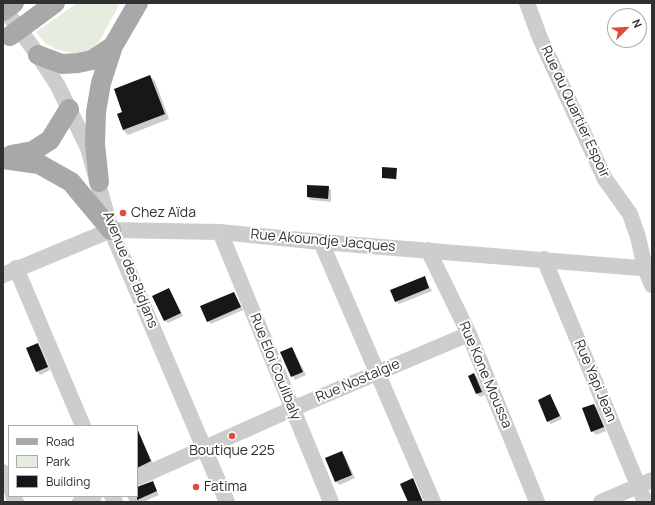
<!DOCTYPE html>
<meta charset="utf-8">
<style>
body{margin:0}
#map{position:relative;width:655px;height:505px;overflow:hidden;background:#fff;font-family:Manrope,sans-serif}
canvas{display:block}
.frame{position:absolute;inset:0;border:4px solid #303030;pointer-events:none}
.legend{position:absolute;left:8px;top:425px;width:130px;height:72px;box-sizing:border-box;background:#fff;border:1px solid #acacac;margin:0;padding:5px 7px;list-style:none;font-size:12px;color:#303030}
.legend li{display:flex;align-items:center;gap:8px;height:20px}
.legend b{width:20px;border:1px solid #acacac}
.north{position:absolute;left:607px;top:8px;width:40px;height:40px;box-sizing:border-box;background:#fff;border:1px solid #acacac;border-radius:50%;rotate:66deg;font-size:11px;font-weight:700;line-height:16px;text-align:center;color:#303030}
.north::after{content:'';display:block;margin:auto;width:14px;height:18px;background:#e34a37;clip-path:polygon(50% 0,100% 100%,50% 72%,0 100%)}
</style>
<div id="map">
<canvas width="655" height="505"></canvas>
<div class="frame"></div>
<ul class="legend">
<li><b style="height:5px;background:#a8a8a8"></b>Road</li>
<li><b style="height:11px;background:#e4eddf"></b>Park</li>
<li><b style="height:11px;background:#171717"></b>Building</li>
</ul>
<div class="north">N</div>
</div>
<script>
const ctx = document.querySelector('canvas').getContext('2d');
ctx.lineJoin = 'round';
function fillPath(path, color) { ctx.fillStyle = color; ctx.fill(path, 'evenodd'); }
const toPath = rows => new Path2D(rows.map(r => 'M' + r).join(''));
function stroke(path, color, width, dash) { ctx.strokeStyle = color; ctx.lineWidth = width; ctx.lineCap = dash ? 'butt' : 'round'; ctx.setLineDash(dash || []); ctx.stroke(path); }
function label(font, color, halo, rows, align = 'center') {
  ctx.font = font + ' Manrope,sans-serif'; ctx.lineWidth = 4; ctx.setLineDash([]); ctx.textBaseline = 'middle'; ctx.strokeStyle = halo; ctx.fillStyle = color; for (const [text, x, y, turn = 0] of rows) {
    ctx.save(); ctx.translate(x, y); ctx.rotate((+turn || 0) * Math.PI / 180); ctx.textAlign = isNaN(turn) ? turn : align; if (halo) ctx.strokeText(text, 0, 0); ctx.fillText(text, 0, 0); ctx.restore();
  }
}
fillPath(toPath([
 [77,3,120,3,99,42,92,48,83,53,73,53,58,50,45,43,36,32]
]), '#e4eddf');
fillPath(toPath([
 [150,76,155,81,169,119,128,135,123,130,124,113],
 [396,169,397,180,383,177],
 [328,187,331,190,331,202,311,200,308,197],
 [424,277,432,291,399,304,396,301],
 [169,289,183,316,168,323,164,320],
 [234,293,243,310,211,324,208,321],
 [37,345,41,348,50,370,40,375,37,371],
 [292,348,306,375,295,380,281,353],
 [474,374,477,377,485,395,480,397,477,394],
 [550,395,562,419,551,424,548,421],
 [594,405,597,408,606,431,596,435,592,431],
 [143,444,154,465,140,471,137,468,137,447],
 [342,452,345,456,355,478,340,485,336,482,327,459],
 [152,483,159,495,143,502,130,502,127,496,137,496,137,488]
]), '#0003');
fillPath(toPath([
 [150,75,165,114,123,130,117,114,122,112,114,89],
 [382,167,397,168,396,179,382,178],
 [307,185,329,186,328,199,307,197],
 [425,276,429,288,395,302,390,290],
 [169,288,181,313,164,321,152,296],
 [234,292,241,307,207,322,200,306],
 [38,343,48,367,36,372,26,348],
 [292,347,303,372,291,377,280,352],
 [474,373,482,392,476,394,468,376],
 [550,394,560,416,547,422,538,400],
 [594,404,604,427,591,432,582,408],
 [137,428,151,461,137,468],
 [342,451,352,475,335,482,325,458],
 [413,478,423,502,408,502,400,484],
 [153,481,157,491,137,500,137,487]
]), '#171717');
stroke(toPath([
 [527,3,540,38,598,164,605,179,630,214,638,237,645,268,652,285],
 [3,7,38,55,58,86,88,148,111,230,227,502],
 [220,232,331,502],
 [321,242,433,502],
 [428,250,469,334,537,502],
 [544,259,645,502],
 [16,268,83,426],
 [3,275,111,230,220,232,321,242,652,269],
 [3,472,9,487],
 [137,478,292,409,469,334],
 [13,496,16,502],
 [112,496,115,502],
 [80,502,94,496],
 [601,502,652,480]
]), '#cdcdcd', 16);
stroke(toPath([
 [32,20,55,3],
 [38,55,62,64,78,63,92,60,113,46],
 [11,155,33,151,50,140,69,109],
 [3,159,39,164,71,182,111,230],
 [99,182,95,144,96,112,101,83,113,46,138,3]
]), '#a8a8a8', 20);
stroke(toPath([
 [3,11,14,3],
 [10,36,32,20]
]), '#a8a8a8', 20);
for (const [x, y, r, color] of [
 [123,213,4,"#e34a37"],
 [232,436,4,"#e34a37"],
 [196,487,4,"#e34a37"]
]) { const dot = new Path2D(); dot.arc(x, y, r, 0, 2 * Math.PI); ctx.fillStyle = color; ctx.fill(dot); stroke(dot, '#fff', 1.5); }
label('14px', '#303030', '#fff', [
 ["Rue du Quartier Espoir",575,112,65],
 ["Rue Akoundje Jacques",323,241,5],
 ["Avenue des Bidjans",130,270,68],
 ["Rue Eloi Coulibaly",275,367,68],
 ["Rue Kone Moussa",485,375,67],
 ["Rue Nostalgie",358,381,-23],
 ["Rue Yapi Jean",595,381,67]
]);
label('14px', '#303030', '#fff', [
 ["Chez Aïda",131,213],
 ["Boutique 225",232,451,"center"],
 ["Fatima",204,487]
], 'left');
</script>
